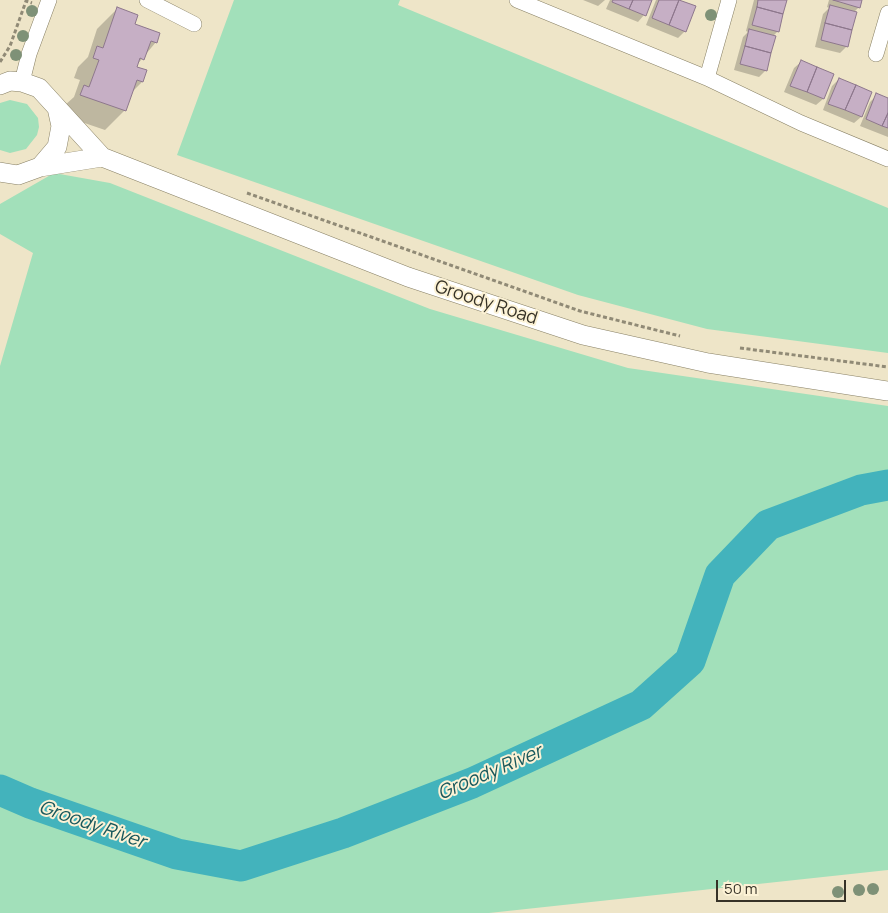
<!DOCTYPE html>
<style>
body{margin:0}
#map{position:relative;width:888px;height:913px;overflow:hidden;background:#eee5c8;font-family:Manrope,sans-serif}
canvas{display:block}
.scale{position:absolute;left:716px;top:880px;width:130px;height:22px;box-sizing:border-box;border:2px solid #363227;border-top:0;padding-left:6px;font-size:15px;line-height:18px;white-space:nowrap;color:#363227;-webkit-text-stroke:4px #fcf2d5;paint-order:stroke}
</style>
<div id="map">
<canvas width="888" height="913"></canvas>
<div class="scale">50 m</div>
</div>
<script>
const ctx = document.querySelector('canvas').getContext('2d');
ctx.lineJoin = 'round';
function fillPath(path, color) { ctx.fillStyle = color; ctx.fill(path, 'evenodd'); }
const toPath = rows => new Path2D(rows.map(r => 'M' + r).join(''));
function stroke(path, color, width, dash) { ctx.strokeStyle = color; ctx.lineWidth = width; ctx.lineCap = dash ? 'butt' : 'round'; ctx.setLineDash(dash || []); ctx.stroke(path); }
function label(font, color, halo, rows, align = 'center') {
  ctx.font = font + ' Manrope,sans-serif'; ctx.lineWidth = 4; ctx.setLineDash([]); ctx.textBaseline = 'middle'; ctx.strokeStyle = halo; ctx.fillStyle = color; for (const [text, x, y, turn = 0] of rows) {
    ctx.save(); ctx.translate(x, y); ctx.rotate((+turn || 0) * Math.PI / 180); ctx.textAlign = isNaN(turn) ? turn : align; if (halo) ctx.strokeText(text, 0, 0); ctx.fillText(text, 0, 0); ctx.restore();
  }
}
fillPath(toPath([
 [234,0,400,0,398,5,888,208,888,353,707,329,578,295,177,155],
 [10,100,27,104,38,118,39,127,37,135,26,149,10,153,0,150,0,103],
 [54,173,110,183,430,309,628,368,888,406,888,870,489,913,0,913,0,366,33,253,0,234,0,204]
]), '#a2e0ba');
fillPath(toPath([
 [583,0,605,0,598,6],
 [610,0,651,0,644,15,638,22,606,9],
 [656,0,679,0,685,31,678,38,646,25],
 [754,0,786,0,778,31,773,36,766,70,759,77,734,70,743,37,748,32,746,31],
 [829,0,860,0,859,7,853,13,855,13,846,47,840,53,815,47,823,14,829,8,827,7],
 [117,9,133,25,156,42,136,66,142,82,132,92,125,110,105,130,61,115,64,106,74,97,80,80,74,78,78,67,88,57,97,29],
 [801,62,832,74,823,99,816,105,784,92,794,68],
 [839,79,871,92,861,117,854,123,823,110,832,86],
 [877,95,888,99,888,137,860,126,870,102]
]), '#0003');
stroke(toPath([
 [0,790,30,803,177,854,241,866,343,833,472,783,641,705,690,661,720,575,768,525,861,490,888,485]
]), '#43b3bc', 31);
const building = toPath([
 [613,0,633,0,629,9,612,2,613,0],
 [633,0,652,0,646,16,629,9,633,0],
 [659,0,679,0,669,25,652,18,659,0],
 [679,0,696,6,686,32,669,25,679,0],
 [758,0,787,0,783,14,757,7,758,0],
 [833,0,862,0,860,8,833,0],
 [830,5,857,12,852,30,825,23,830,5],
 [117,7,138,15,135,24,160,33,157,43,151,41,144,60,140,58,137,67,147,70,143,82,137,80,126,111,80,95,84,85,89,87,99,60,93,58,97,46,103,48,117,7],
 [757,7,783,14,779,32,752,25,757,7],
 [825,23,852,30,848,47,821,40,825,23],
 [749,29,776,36,771,53,745,46,749,29],
 [745,46,771,53,767,71,740,64,745,46],
 [801,60,817,67,807,92,790,86,801,60],
 [817,67,834,74,824,99,807,92,817,67],
 [839,78,856,85,845,110,828,104,839,78],
 [856,85,872,92,862,117,845,110,856,85],
 [876,93,888,98,888,113,882,126,866,119,876,93],
 [888,113,888,128,882,126,888,113]
]);
fillPath(building, '#c6afc5');
stroke(building, '#8d778c', 1);
const minor = toPath([
 [147,0,194,24],
 [517,0,707,78],
 [729,0,707,78,801,123,888,159],
 [876,54,888,13],
 [22,82,29,54,49,0]
]);
const tertiary = toPath([
 [0,85,10,81,22,82,39,88,102,157,408,277,583,335,708,363,888,391],
 [40,167,57,147,61,126,57,108],
 [0,172,18,175,40,167,102,157]
]);
stroke(minor, '#888065', 16);
stroke(tertiary, '#888065', 20);
stroke(toPath([
 [0,62,10,46,26,1,32,3],
 [247,193,580,311,680,336],
 [740,348,888,367]
]), '#908a76', 3, [4, 2.5]);
stroke(minor, '#fff', 15);
stroke(tertiary, '#fff', 19);
ctx.fillStyle = '#7e9177';
for (const [x, y] of [
 [32,11],
 [711,15],
 [23,36],
 [16,55],
 [873,889],
 [859,890],
 [838,892]
]) { ctx.beginPath(); ctx.arc(x, y, 6, 0, 2 * Math.PI); ctx.fill(); }
label('18px', '#363227', '#fcf2d5', [
 ["Groody Road",486,303,18]
]);
label('italic 19px', '#19585c', '#fcf2d5', [
 ["Groody River",490,773,-23],
 ["Groody River",92,825,19]
]);
</script>
